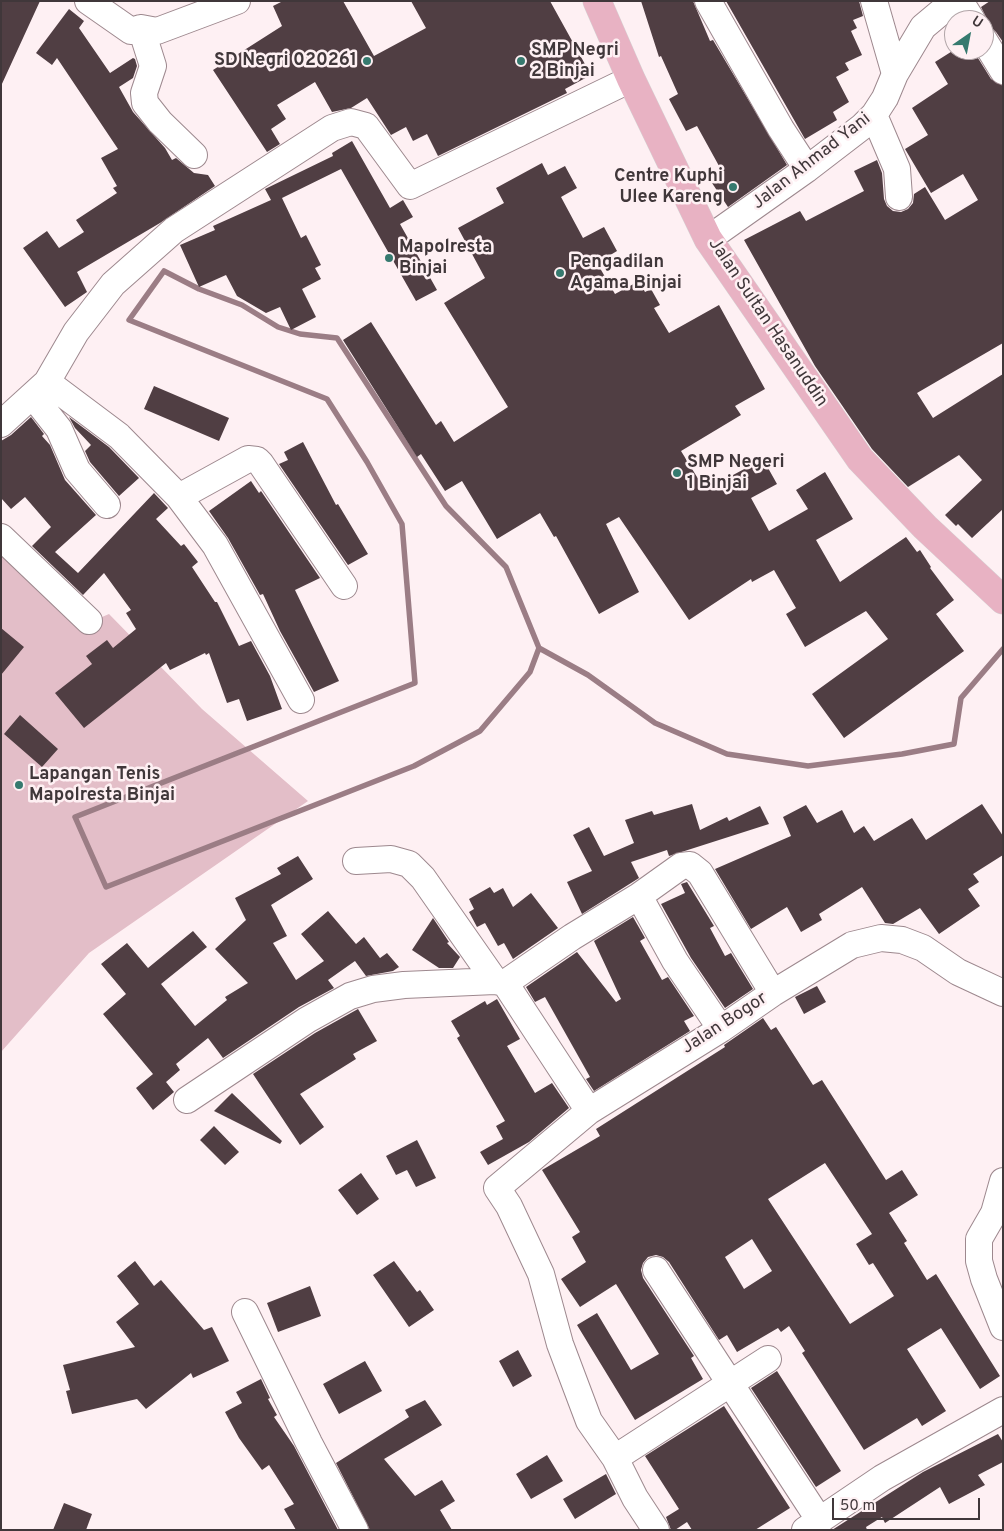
<!DOCTYPE html>
<style>
body{margin:0}
#map{position:relative;width:1004px;height:1531px;overflow:hidden;background:#fef0f3;font-family:Overpass,sans-serif}
canvas{display:block}
.frame{position:absolute;inset:0;border:2px solid #40373a;pointer-events:none}
.north{position:absolute;left:944px;top:10px;width:50px;height:50px;box-sizing:border-box;background:#fef0f3;border:1px solid #b2a6a9;border-radius:50%;rotate:33deg;font-size:14px;font-weight:700;line-height:20px;text-align:center;color:#40373a}
.north::after{content:'';display:block;margin:auto;width:18px;height:22px;background:#367a6f;clip-path:polygon(50% 0,100% 100%,50% 72%,0 100%)}
.scale{position:absolute;left:832px;top:1498px;width:148px;height:22px;box-sizing:border-box;border:2px solid #40373a;border-top:0;padding-left:6px;font-size:15px;line-height:18px;white-space:nowrap;color:#40373a;-webkit-text-stroke:4px #fef0f3;paint-order:stroke}
</style>
<div id="map">
<canvas width="1004" height="1531"></canvas>
<div class="frame"></div>
<div class="north">U</div>
<div class="scale">50 m</div>
</div>
<script>
const ctx = document.querySelector('canvas').getContext('2d');
ctx.lineJoin = 'round';
function fillPath(path, color) { ctx.fillStyle = color; ctx.fill(path, 'evenodd'); }
const toPath = rows => new Path2D(rows.map(r => 'M' + r).join(''));
function stroke(path, color, width, dash) { ctx.strokeStyle = color; ctx.lineWidth = width; ctx.lineCap = dash ? 'butt' : 'round'; ctx.setLineDash(dash || []); ctx.stroke(path); }
function label(font, color, halo, rows, align = 'center') {
  ctx.font = font + ' Overpass,sans-serif'; ctx.lineWidth = 5; ctx.setLineDash([]); ctx.textBaseline = 'middle'; ctx.strokeStyle = halo; ctx.fillStyle = color; for (const [text, x, y, turn = 0] of rows) {
    ctx.save(); ctx.translate(x, y); ctx.rotate((+turn || 0) * Math.PI / 180); ctx.textAlign = isNaN(turn) ? turn : align; if (halo) ctx.strokeText(text, 0, 0); ctx.fillText(text, 0, 0); ctx.restore();
  }
}
fillPath(toPath([
 [1,542,88,623,109,614,202,709,308,801,89,953,1,1052]
]), '#e3bec8');
stroke(toPath([
 [164,271,199,289,242,305,278,327,300,334,337,338,446,506,506,567,539,648,530,672,480,731,414,766,106,887,75,817,415,683,402,524,367,462,327,399,129,320,164,271],
 [539,648,588,675,655,723,727,754,808,766,902,754,954,744,961,698,1003,649]
]), '#9b7d85', 5.5);
fillPath(toPath([
 [1,1,40,1,1,86],
 [283,1,343,1,374,56,426,28,411,1,550,1,591,75,565,89,567,93,438,156,427,134,413,141,406,127,391,135,367,98,351,108,332,112,315,82,277,105,286,119,271,129,280,144,267,152,213,70,282,26,273,6],
 [641,1,693,1,710,41,713,40,787,165,728,207,712,183,724,175,697,126,686,131,669,99,678,94,661,56,659,57],
 [726,1,859,1,863,16,853,20,857,28,851,31,862,55,845,63,849,70,836,77,849,102,833,112,837,120,805,139],
 [990,1,1003,1,1003,42,996,32,986,23,987,19,981,7],
 [69,9,84,21,79,28,110,73,133,58,135,59,137,66,133,78,119,87,133,112,165,148,172,160,176,158,194,173,208,175,215,186,160,223,77,272,87,292,65,307,23,248,47,231,59,248,84,232,76,220,117,193,113,188,117,186,101,158,118,149,57,58,52,65,36,53],
 [954,50,973,50,991,79,1003,86,1003,343,917,393,933,418,1003,374,1003,509,972,538,958,524,956,526,945,515,982,480,959,455,908,487,872,449,815,366,744,240,800,211,806,221,864,191,854,171,877,160,882,173,884,199,887,206,893,211,901,212,908,209,913,203,914,194,925,187,945,220,978,200,963,174,931,193,905,149,928,135,912,108,948,84,935,62],
 [352,141,390,208,403,200,413,217,400,224,437,290,416,301,341,169,282,198,301,238,306,235,321,265,315,268,321,279,302,289,316,317,291,330,280,307,266,313,237,296,226,275,199,287,180,245,215,230,213,226,271,200,265,189,333,156,332,153],
 [542,163,548,175,565,166,577,188,561,197,583,238,604,227,617,251,597,263,615,294,639,281,645,292,651,289,660,305,654,308,669,333,719,305,765,389,735,406,741,415,681,451,705,490,763,459,777,484,751,498,769,531,808,509,796,490,825,472,853,519,816,540,840,582,906,537,917,552,920,550,931,567,930,568,954,600,936,614,964,651,844,738,812,694,888,639,866,611,805,647,786,614,796,608,774,570,752,582,751,579,689,620,619,517,606,524,639,592,599,614,556,536,554,537,540,513,497,539,462,481,445,491,421,454,417,457,343,340,371,322,436,425,441,421,454,442,508,407,444,303,485,278,458,228,504,203,496,188],
 [154,386,229,418,219,441,144,409],
 [31,417,44,434,42,436,50,445,65,480,96,515,55,552,78,573,154,493,168,508,156,519,181,546,184,544,198,562,192,567,215,602,217,602,239,646,251,641,270,676,282,709,247,721,239,699,227,703,209,653,206,655,205,653,170,670,166,663,84,728,55,693,92,664,86,656,107,640,113,648,136,629,126,613,131,610,104,573,83,595,32,546,51,527,25,497,11,509,1,498,1,441,11,435],
 [69,417,109,447,139,478,119,496,90,462,85,451,91,445,75,428],
 [303,442,336,505,338,504,368,554,348,565,279,464,288,460,284,452],
 [251,481,259,493,261,491,320,578,295,590,339,681,314,692,280,631,263,594,260,595,228,538,209,511],
 [1,628,24,647,1,675],
 [20,715,58,749,42,767,4,734],
 [692,804,700,830,727,817,729,821,760,806,769,824,669,856,667,850,631,862,639,878,582,914,567,882,592,871,573,835,589,827,604,856,634,843,625,820,652,811,654,815],
 [982,804,1003,836,1003,855,973,874,979,882,968,889,980,906,939,934,920,908,893,924,885,923,862,887,819,914,822,920,801,932,787,907,751,929,715,869,791,836,783,817,806,805,817,823,842,810,854,833,864,826,874,841,912,818,926,840],
 [298,856,313,879,271,905,287,936,273,943,296,980,324,961,301,934,328,911,356,944,364,937,380,958,387,953,399,967,393,971,366,976,355,961,328,980,334,988,299,1007,223,1058,208,1038,176,1064,180,1070,166,1082,174,1092,153,1110,136,1088,153,1074,103,1014,126,994,101,964,127,943,148,968,193,931,207,947,161,984,195,1026,227,1000,225,997,248,983,215,949,246,920,235,898,281,874,277,868],
 [687,882,714,926,710,928,725,956,731,953,753,989,725,1008,691,958,661,904,685,893,681,884],
 [490,887,494,893,503,888,513,907,531,893,558,928,513,959,504,943,498,946,485,923,477,927,469,912,474,909,469,899],
 [633,917,645,938,640,941,662,980,668,977,694,1016,684,1021,690,1031,594,1091,586,1079,590,1077,545,997,535,1002,526,987,577,952,616,1002,621,999,594,941],
 [433,918,449,942,447,943,460,957,453,968,439,968,412,950],
 [817,986,826,1002,804,1014,795,997],
 [497,999,520,1039,507,1046,535,1093,552,1083,569,1108,529,1142,488,1165,480,1152,503,1139,496,1126,505,1121,457,1038,460,1036,451,1021,485,1001,487,1005],
 [358,1009,377,1041,353,1054,356,1059,300,1094,324,1127,300,1145,253,1074,315,1033],
 [763,1018,771,1030,776,1027,813,1085,822,1080,886,1180,902,1170,918,1195,889,1213,907,1241,904,1243,927,1280,936,1274,1000,1376,980,1389,941,1328,907,1349,946,1411,922,1426,917,1418,864,1450,802,1353,805,1351,789,1326,781,1332,778,1328,737,1352,727,1335,719,1340,669,1262,663,1257,656,1255,648,1257,643,1263,641,1270,643,1278,694,1356,691,1358,703,1379,635,1420,577,1325,597,1313,631,1370,659,1354,616,1284,580,1307,561,1279,586,1262,572,1237,580,1232,542,1170,600,1136,596,1129,725,1047,724,1045],
 [825,1163,872,1234,856,1244,869,1265,873,1263,894,1296,850,1324,768,1199],
 [752,1239,772,1271,744,1289,725,1257],
 [232,1093,282,1141,280,1144,214,1111],
 [214,1126,239,1152,225,1165,200,1140],
 [417,1140,436,1178,416,1187,407,1170,396,1175,386,1156],
 [361,1173,379,1199,357,1215,338,1190],
 [135,1261,154,1286,161,1280,204,1330,212,1327,229,1361,193,1378,191,1373,146,1409,137,1399,72,1414,66,1391,70,1390,63,1365,135,1347,116,1322,139,1304,117,1276],
 [394,1261,417,1292,420,1290,434,1310,409,1327,373,1275],
 [310,1286,321,1316,278,1332,267,1303],
 [518,1350,532,1376,513,1387,499,1361],
 [365,1361,382,1391,339,1414,323,1384],
 [777,1371,841,1471,816,1487,751,1388],
 [261,1379,270,1398,268,1399,277,1415,274,1417,294,1446,338,1530,296,1530,284,1509,294,1504,269,1465,262,1470,239,1438,225,1412,242,1403,236,1392],
 [425,1400,442,1425,384,1459,415,1496,442,1480,455,1501,440,1510,452,1530,370,1530,336,1463,409,1417,405,1410],
 [724,1406,790,1508,755,1530,692,1530,687,1522,675,1530,671,1530,666,1517,679,1509,645,1456],
 [998,1434,1003,1442,1003,1462,978,1475,985,1485,949,1504,940,1487,885,1523,882,1517,866,1527,867,1530,832,1530,923,1472],
 [547,1455,563,1481,531,1499,516,1474],
 [606,1474,616,1494,575,1519,563,1499],
 [64,1503,92,1514,86,1530,53,1530]
]), '#503e43');
const minor = toPath([
 [88,1,131,31,141,28,157,31,237,1],
 [708,1,781,129,807,169],
 [874,1,895,74],
 [960,1,972,20],
 [141,28,153,66,144,93,145,103,160,122,194,155],
 [984,40,1003,71],
 [874,115,897,169,899,197],
 [708,239,807,169,863,126,874,115,885,98,895,74,923,27,954,1],
 [47,382,119,436,179,497,215,545,301,700],
 [33,396,59,429,77,470,107,505],
 [1,424,47,382,76,332,113,284,174,230,332,128,351,122,366,126,410,186,631,79],
 [179,497,248,459,257,460,261,464,344,586],
 [1,537,89,621],
 [356,861,391,859,409,864,423,878,495,981],
 [639,896,675,961,721,1029],
 [505,983,589,1111],
 [187,1100,307,1020,350,996,373,989,404,985,495,981,505,983,572,937,639,896,681,866,690,865,700,873,773,993],
 [1003,1181,994,1213,979,1239,979,1261,984,1279,1003,1327],
 [656,1270,820,1521],
 [245,1312,309,1443,355,1530],
 [615,1458,768,1359],
 [656,1530,635,1498,615,1458,589,1421,560,1344,541,1274,509,1206,497,1188,589,1111,721,1029,773,993,852,945,881,938,902,940,923,948,958,972,1003,993],
 [805,1530,882,1478,1003,1410]
]);
const major = toPath([
 [597,1,631,79,708,239,860,459,925,527,1003,600]
]);
stroke(minor, '#9d888e', 28);
stroke(major, '#d5d3d4', 29);
stroke(minor, '#fff', 26);
stroke(major, '#e8b2c3', 28);
for (const [x, y, r, color] of [
 [367,61,5,"#367a6f"],
 [521,61,5,"#367a6f"],
 [733,187,5,"#367a6f"],
 [389,258,5,"#367a6f"],
 [560,273,5,"#367a6f"],
 [677,473,5,"#367a6f"],
 [19,785,5,"#367a6f"]
]) { const dot = new Path2D(); dot.arc(x, y, r, 0, 2 * Math.PI); ctx.fillStyle = color; ctx.fill(dot); stroke(dot, '#fef0f3', 2); }
label('bold 18px', '#40373a', '#fef0f3', [
 ["SMP Negri",531,51],
 ["2 Binjai",531,72],
 ["SD Negri 020261",357,61,"right"],
 ["Centre Kuphi",723,177,"right"],
 ["Ulee Kareng",723,198,"right"],
 ["Mapolresta",399,248],
 ["Binjai",399,269],
 ["Pengadilan",570,263],
 ["Agama Binjai",570,284],
 ["SMP Negeri",687,463],
 ["1 Binjai",687,484],
 ["Lapangan Tenis",29,775],
 ["Mapolresta Binjai",29,796]
], 'left');
label('18px', '#40373a', '#fef0f3', [
 ["Jalan Ahmad Yani",812,162,-38],
 ["Jalan Sultan Hasanuddin",767,323,56],
 ["Jalan Bogor",725,1024,-33]
]);
</script>
